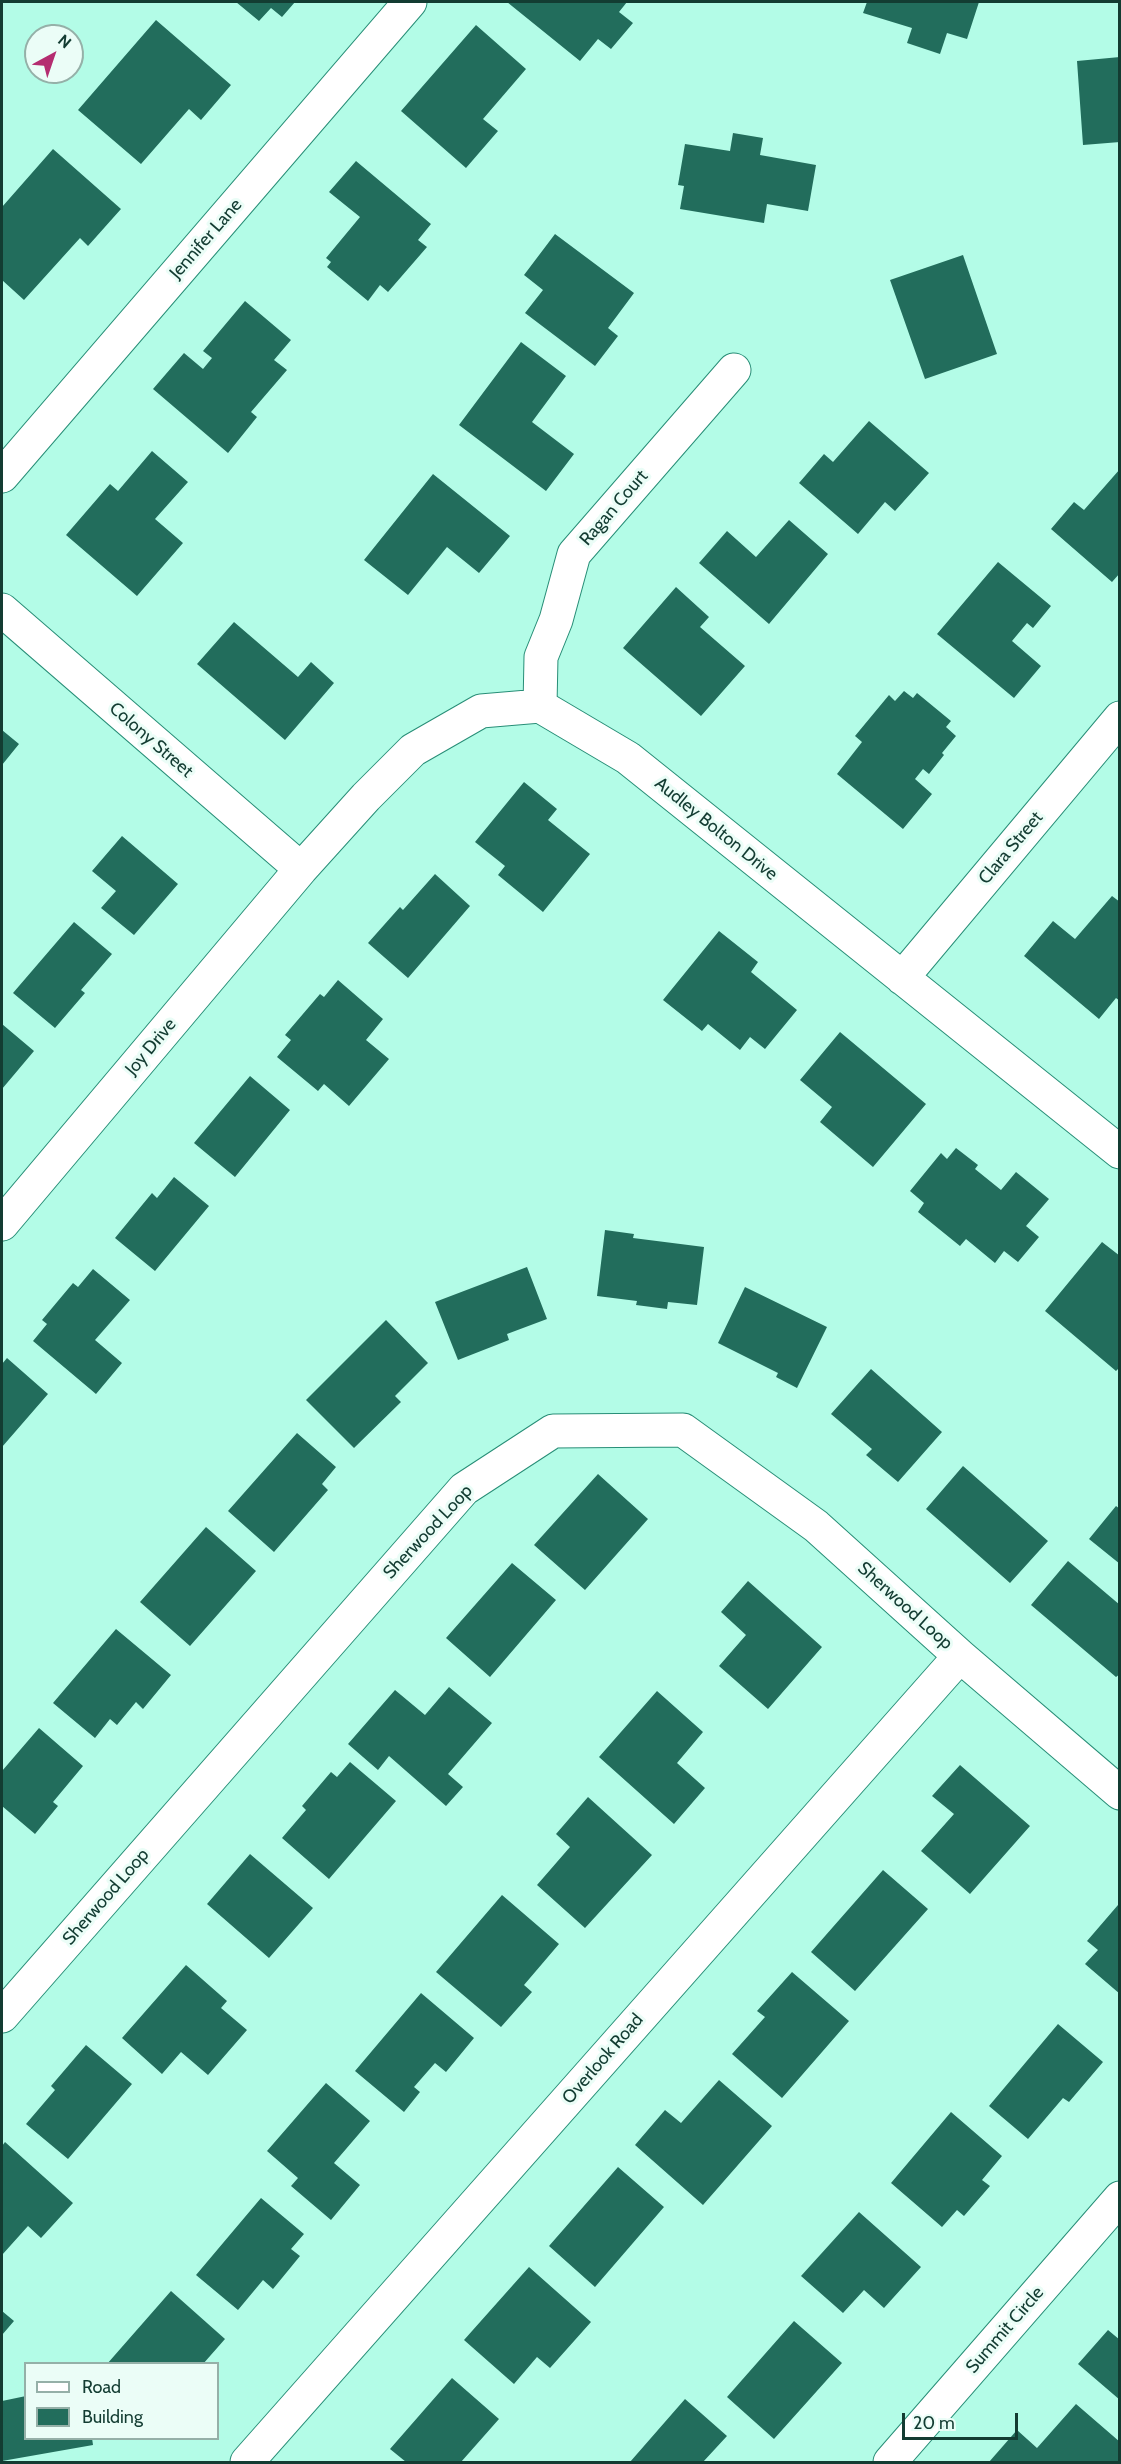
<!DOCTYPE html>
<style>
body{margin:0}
#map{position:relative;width:1121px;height:2464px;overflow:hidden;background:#b3fce7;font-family:Cabin,sans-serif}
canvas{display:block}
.frame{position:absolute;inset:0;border:3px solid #133c32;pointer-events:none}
.legend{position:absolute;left:24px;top:2362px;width:195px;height:78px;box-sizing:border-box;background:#ebfdf7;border:2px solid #95b0a8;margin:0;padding:8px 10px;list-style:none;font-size:18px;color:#133c32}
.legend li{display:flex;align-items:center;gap:12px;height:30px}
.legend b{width:30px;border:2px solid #95b0a8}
.north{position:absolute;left:24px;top:24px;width:60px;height:60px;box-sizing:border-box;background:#ebfdf7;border:2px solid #95b0a8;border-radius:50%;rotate:40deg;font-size:16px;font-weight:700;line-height:24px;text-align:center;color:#133c32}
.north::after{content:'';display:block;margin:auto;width:21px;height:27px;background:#b42d70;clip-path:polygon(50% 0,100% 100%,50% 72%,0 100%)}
.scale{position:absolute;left:902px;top:2413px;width:116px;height:27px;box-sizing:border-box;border:3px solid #133c32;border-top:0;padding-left:8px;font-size:18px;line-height:21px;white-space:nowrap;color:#133c32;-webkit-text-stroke:4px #ebfdf7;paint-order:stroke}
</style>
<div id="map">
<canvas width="1121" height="2464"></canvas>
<div class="frame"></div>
<ul class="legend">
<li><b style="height:8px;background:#fff"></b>Road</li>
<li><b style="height:16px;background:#226d5c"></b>Building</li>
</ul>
<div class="north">N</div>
<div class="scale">20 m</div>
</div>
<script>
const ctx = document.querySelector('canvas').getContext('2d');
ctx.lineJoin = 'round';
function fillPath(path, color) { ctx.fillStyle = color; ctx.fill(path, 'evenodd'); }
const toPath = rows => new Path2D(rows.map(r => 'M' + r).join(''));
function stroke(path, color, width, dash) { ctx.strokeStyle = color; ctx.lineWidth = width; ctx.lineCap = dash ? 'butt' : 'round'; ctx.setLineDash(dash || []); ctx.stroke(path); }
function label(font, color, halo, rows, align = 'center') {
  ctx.font = font + ' Cabin,sans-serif'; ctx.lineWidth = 6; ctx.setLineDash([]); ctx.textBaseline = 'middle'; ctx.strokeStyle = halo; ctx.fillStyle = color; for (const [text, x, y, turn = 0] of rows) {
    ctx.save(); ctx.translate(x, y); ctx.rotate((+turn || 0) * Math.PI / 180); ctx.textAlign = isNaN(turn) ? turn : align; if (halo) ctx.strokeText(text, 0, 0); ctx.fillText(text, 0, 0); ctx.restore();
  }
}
fillPath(toPath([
 [236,2,295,2,282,17,271,8,259,21],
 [507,2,627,2,619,12,633,23,611,49,598,39,580,61],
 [867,2,979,2,967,39,947,33,940,54,907,43,912,28,863,13],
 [156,20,231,85,201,120,189,109,141,164,78,110],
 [476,25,526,69,483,119,498,131,466,168,401,111],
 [1120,57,1120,142,1083,145,1077,61],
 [733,133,763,138,760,155,816,165,808,211,767,204,764,223,680,209,684,186,678,185,685,144,730,151],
 [53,149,121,209,88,246,80,238,24,300,2,280,2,207],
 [356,161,431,224,418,240,427,247,388,292,380,285,368,301,327,267,331,262,326,258,360,217,329,192],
 [555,234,634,293,608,328,618,336,595,366,525,313,543,290,524,275],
 [963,255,997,354,925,379,890,280],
 [245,301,291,340,274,360,287,370,251,412,257,417,228,453,153,389,184,353,203,369,212,358,203,351],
 [521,342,566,376,532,422,574,454,546,491,459,425],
 [869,421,929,473,895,511,885,502,858,534,799,483,824,454,833,462],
 [152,451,188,482,155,519,183,543,137,596,66,535,110,484,118,491],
 [1120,469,1120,573,1112,582,1051,529,1074,502,1084,510],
 [433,474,510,536,479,573,447,547,408,595,364,560],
 [789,520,828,554,769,624,699,563,727,531,756,557],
 [998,562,1051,606,1033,628,1027,623,1012,641,1041,666,1014,698,937,634],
 [676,587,709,617,700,627,745,666,701,716,623,648],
 [234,622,298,677,311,662,334,683,285,740,197,664],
 [904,691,913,698,917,693,951,721,946,727,956,736,942,753,944,755,929,774,923,769,915,779,932,794,903,829,837,774,862,742,855,736,889,695,895,701],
 [2,730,19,744,2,765],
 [524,782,557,809,548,820,590,854,543,912,498,875,505,866,475,842],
 [122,836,178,884,134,935,101,908,116,891,92,871],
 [435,874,470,906,408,978,368,943,400,907,403,910],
 [1112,896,1120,902,1120,1001,1116,998,1099,1019,1024,956,1053,921,1075,939],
 [74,922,112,954,81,990,85,993,55,1028,13,993],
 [719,931,758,962,751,972,797,1010,765,1049,750,1037,740,1050,708,1024,702,1031,663,1000],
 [338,980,383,1019,366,1040,389,1059,349,1106,324,1084,318,1091,277,1057,291,1040,285,1035,320,994,324,997],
 [2,1024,34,1051,2,1089],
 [840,1032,926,1104,873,1167,820,1122,832,1107,800,1080],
 [250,1076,290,1110,235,1177,194,1143],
 [956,1148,978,1165,975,1169,1001,1190,1016,1172,1049,1199,1026,1226,1039,1237,1018,1262,1004,1251,995,1263,966,1239,960,1246,918,1212,924,1203,910,1191,941,1153,947,1159],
 [174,1177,209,1206,155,1271,115,1238,152,1193,157,1198],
 [605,1230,634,1234,633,1238,704,1247,697,1305,668,1302,667,1309,636,1305,637,1301,597,1296],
 [1102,1242,1120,1256,1120,1367,1116,1371,1045,1311],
 [527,1267,547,1319,507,1334,509,1340,458,1360,435,1302],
 [93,1269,130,1300,95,1340,122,1363,96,1394,33,1341,47,1324,42,1320,73,1283,78,1287],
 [745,1287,827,1327,797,1388,776,1377,778,1373,718,1343],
 [386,1320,428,1363,395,1396,401,1402,354,1448,306,1400],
 [7,1358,48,1394,2,1447,2,1364],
 [871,1369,942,1432,898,1482,866,1455,872,1449,831,1414],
 [297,1433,336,1467,322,1484,328,1490,274,1552,228,1511],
 [963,1466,1048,1541,1010,1583,926,1509],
 [598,1474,648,1519,585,1590,534,1545],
 [1116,1506,1120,1509,1120,1564,1089,1539],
 [206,1527,256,1571,190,1646,140,1602],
 [1068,1561,1120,1605,1120,1674,1116,1677,1031,1605],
 [512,1563,556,1600,490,1677,446,1638],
 [748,1581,822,1647,768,1709,719,1666,746,1635,721,1612],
 [116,1629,171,1675,143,1709,136,1702,117,1725,110,1719,95,1738,53,1703],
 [449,1687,492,1723,448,1774,463,1787,446,1806,389,1756,378,1770,348,1744,395,1690,425,1715],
 [657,1691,703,1732,677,1763,705,1788,674,1824,599,1757],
 [39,1728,83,1766,53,1802,58,1806,35,1834,2,1806,2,1771],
 [350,1762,396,1801,329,1879,282,1838,306,1810,302,1806,331,1772,337,1777],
 [960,1765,1030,1826,970,1894,921,1851,954,1814,932,1796],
 [588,1797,652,1855,585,1928,537,1885,570,1847,556,1834],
 [250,1854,313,1908,269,1958,207,1904],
 [883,1870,928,1909,855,1991,811,1952],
 [502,1895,559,1944,524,1985,532,1992,501,2027,436,1972],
 [1118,1905,1120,1906,1120,1994,1085,1964,1098,1950,1087,1941],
 [186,1965,227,2001,221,2008,247,2030,208,2075,181,2052,162,2074,122,2038],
 [792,1972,849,2021,782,2098,732,2054,765,2017,757,2011],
 [421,1993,474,2038,446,2072,435,2063,414,2087,420,2092,404,2112,355,2071],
 [1058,2024,1103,2062,1069,2102,1063,2098,1028,2139,989,2106],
 [86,2045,132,2084,68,2159,26,2124,55,2090,51,2086],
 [719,2080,772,2126,703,2205,635,2145,665,2110,681,2123],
 [326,2083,370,2121,334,2163,360,2185,331,2220,291,2186,298,2178,267,2151],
 [951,2112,1002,2156,982,2180,990,2186,964,2216,957,2210,942,2227,891,2183],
 [5,2142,73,2203,41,2238,28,2226,2,2255,2,2146],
 [618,2167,664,2207,595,2287,549,2246],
 [261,2198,304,2234,291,2249,300,2256,273,2289,263,2280,238,2310,196,2275],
 [859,2212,921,2267,884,2308,864,2290,843,2313,801,2276],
 [529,2267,591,2322,550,2368,537,2357,514,2384,464,2340],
 [171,2291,225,2339,203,2364,107,2364],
 [2,2311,14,2321,2,2335],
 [794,2321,842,2363,774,2439,727,2397],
 [1108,2330,1120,2340,1120,2400,1078,2364],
 [452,2378,499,2419,461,2462,406,2462,390,2449],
 [26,2396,26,2438,92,2438,93,2445,2,2461,2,2401],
 [685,2399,727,2436,703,2462,630,2462],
 [1076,2404,1120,2442,1120,2462,989,2462,1017,2430,1037,2448]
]), '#226d5c');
const minor = toPath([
 [2,476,410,2],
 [2,610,301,869],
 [540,706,541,657,556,620,574,554,734,370],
 [902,978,1120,718],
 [2,1224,301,869,366,797,413,750,481,711,540,706,628,758,1120,1152],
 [2,2016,464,1489,553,1431,683,1430,816,1526,960,1656,1120,1793],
 [247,2462,960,1656],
 [890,2462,1120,2198]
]);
stroke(minor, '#288e77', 35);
stroke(minor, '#fff', 33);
label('18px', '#133c32', '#ebfdf7', [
 ["Jennifer Lane",206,239,-49],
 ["Ragan Court",614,508,-49],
 ["Colony Street",151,740,41],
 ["Audley Bolton Drive",716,829,39],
 ["Clara Street",1011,848,-50],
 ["Joy Drive",151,1047,-50],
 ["Sherwood Loop",428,1532,-47],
 ["Sherwood Loop",905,1606,42],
 ["Sherwood Loop",106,1897,-49],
 ["Overlook Road",603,2059,-49],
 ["Summit Circle",1005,2330,-49]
]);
</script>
